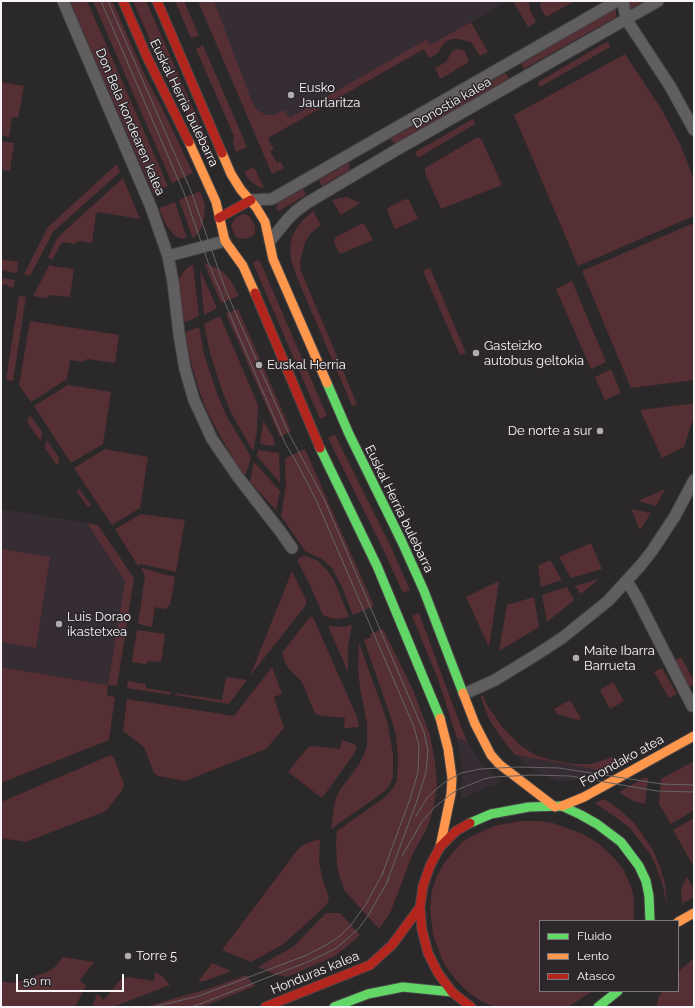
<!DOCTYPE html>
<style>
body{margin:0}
#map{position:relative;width:695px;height:1008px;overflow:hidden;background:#2b282a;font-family:Raleway,sans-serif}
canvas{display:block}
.frame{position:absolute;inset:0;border:2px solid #f7f3f6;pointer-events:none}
.legend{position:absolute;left:539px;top:920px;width:140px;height:72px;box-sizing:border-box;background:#2c272b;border:1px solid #7d797c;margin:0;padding:5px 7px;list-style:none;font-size:12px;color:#f7f3f6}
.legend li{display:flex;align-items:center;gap:8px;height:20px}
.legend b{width:20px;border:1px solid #7d797c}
.scale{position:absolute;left:16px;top:974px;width:108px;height:18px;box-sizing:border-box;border:2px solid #f7f3f6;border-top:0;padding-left:5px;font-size:12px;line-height:14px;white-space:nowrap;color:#f7f3f6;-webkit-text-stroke:3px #2c272b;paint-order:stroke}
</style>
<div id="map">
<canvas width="695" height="1008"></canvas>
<div class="frame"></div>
<ul class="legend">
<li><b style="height:5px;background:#63d668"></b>Fluido</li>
<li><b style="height:5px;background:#ff974d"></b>Lento</li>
<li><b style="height:5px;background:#b3261e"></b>Atasco</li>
</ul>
<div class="scale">50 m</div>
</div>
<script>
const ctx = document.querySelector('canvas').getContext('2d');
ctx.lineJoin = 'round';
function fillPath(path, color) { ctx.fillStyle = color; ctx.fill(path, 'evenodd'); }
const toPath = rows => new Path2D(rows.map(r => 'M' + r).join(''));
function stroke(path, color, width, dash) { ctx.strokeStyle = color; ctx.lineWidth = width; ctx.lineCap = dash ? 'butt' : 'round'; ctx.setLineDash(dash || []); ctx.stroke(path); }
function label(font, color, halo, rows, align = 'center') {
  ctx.font = font + ' Raleway,sans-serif'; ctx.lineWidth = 3; ctx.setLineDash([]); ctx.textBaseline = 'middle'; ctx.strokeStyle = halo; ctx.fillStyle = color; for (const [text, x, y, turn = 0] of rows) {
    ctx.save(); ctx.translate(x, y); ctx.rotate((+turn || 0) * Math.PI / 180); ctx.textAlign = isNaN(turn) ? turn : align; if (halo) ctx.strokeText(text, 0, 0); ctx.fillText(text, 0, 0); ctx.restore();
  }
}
fillPath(toPath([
 [198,1,508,1,260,143],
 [1,509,87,523,125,581,108,685,1,667],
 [457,738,467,742,481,763,502,783,487,787,461,799,462,769],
 [512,751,515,755,598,770,573,781,557,781,539,773,526,765]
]), '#352c34');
fillPath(toPath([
 [70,1,87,1,168,186,153,193],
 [93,1,112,1,147,80,164,112,193,173,172,183],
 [133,1,146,1,217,163,210,165,187,114,161,65],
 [175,1,184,1,199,36,191,38],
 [198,1,214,1,252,102,257,110,266,115,273,115,284,110,290,118,427,39,430,45,471,22,488,52,480,56,471,42,458,39,452,39,445,42,438,53,429,58,424,49,268,138,274,150,270,151,277,163,280,161,284,168,272,174],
 [513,1,529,1,530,10,536,22,528,27],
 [541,1,575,1,546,17,540,7],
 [629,1,644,1,629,10],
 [616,8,616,17,524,69,521,64],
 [608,41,610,47,540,87,538,82],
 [203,45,247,147,236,152,233,143,234,136,196,49],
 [458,49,465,51,469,62,440,79,435,68,446,62,451,53,454,50],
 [625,54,662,110,681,146,694,180,694,216,578,266,514,115],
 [505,73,509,78,395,144,390,139],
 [1,82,24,86,18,118,12,117,9,137,1,135],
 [473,119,475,124,418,158,415,152],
 [476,138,479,138,482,140,502,185,441,209,425,173,425,168],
 [1,141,14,143,10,171,1,170],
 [349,163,349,170,322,186,319,180],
 [117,164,120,172,53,232,30,276,24,274,48,227],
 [254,167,263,186,264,188,259,187,250,181,244,172],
 [123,178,140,219,98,212,96,214,92,243,78,241,75,244,62,242,52,260,48,257,58,237],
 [303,189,306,195,279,211,277,210,276,207,278,203],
 [200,191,205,205,204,218,201,229,193,239,179,200],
 [347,197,360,203,341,215,332,200,340,198],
 [405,199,409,200,411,204,418,219,395,229,387,210,389,207],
 [175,202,186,236,186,238,182,239,175,236,166,225,159,208],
 [313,211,321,225,311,233,305,242,300,262,301,271,357,404,352,406,298,280,291,260,290,249,292,237,296,229,302,221],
 [243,214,247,215,250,217,255,226,255,234,253,236,245,239,237,238,234,234,231,226,235,218],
 [694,223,694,380,631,388,582,271],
 [361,224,365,225,373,240,340,254,335,245,334,241,336,237],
 [1,259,18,262,17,273,1,270],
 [257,260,260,261,327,416,320,419,253,263],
 [204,263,219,269,224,273,231,281,239,296,221,303],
 [50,264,52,266,74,269,70,297,51,295,47,298,33,296],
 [193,265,199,316,186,322,184,321,179,279,184,271,188,267],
 [430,268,466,353,460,355,423,271],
 [200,270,217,308,204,315],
 [1,278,15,280,13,288,10,287,5,284,1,286],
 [572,281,606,362,591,369,556,289],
 [19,296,26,297,13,381,6,380],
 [238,309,291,431,280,437,226,314],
 [220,316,258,405,257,431,253,451,231,413,222,390,210,353,204,324],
 [30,321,119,335,115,363,87,359,83,362,70,360,67,379,31,402,19,385],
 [199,327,204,354,218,396,227,417,251,457,246,474,244,474,234,460,223,441,208,413,200,393,192,366,185,334,186,332],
 [611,369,621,393,605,400,595,377],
 [68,385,111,392,103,444,71,463,34,406],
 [689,404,694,404,694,416,684,447,662,458,640,410],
 [29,416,32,417,42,432,41,440,39,439,27,422],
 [263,421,273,437,275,444,273,446,260,444],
 [335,435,391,547,410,590,403,593,381,545,328,438],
 [46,441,48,442,59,458,58,464,56,464,45,448],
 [105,449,148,457,140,508,112,525,74,468],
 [305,449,374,606,353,615,342,587,332,568,322,559,305,551,281,516,286,485,285,462,286,458],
 [258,450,279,453,280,483,257,456],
 [254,462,280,491,276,510,250,482],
 [79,489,91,505,88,507,76,491],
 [665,489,656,506,638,501],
 [631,509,651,513,640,530],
 [141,514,185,520,176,572,141,564,138,566,115,529],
 [87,523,98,525,134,578,117,686,108,685,107,696,115,697,109,740,1,783,1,667,108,685,125,581],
 [591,543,602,569,571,578,559,557],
 [1,549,50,557,36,648,1,642],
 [304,555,318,561,327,570,334,580,349,617,336,619,330,618,323,615,310,585,297,560],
 [550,560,562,580,541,587,538,566],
 [142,568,175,577,170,605,165,609,155,607,152,627,138,624,145,576,141,569],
 [292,571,306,600,306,605,250,676],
 [599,579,581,594,575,586],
 [499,581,489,647,466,597],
 [567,587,574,600,547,622,542,595],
 [534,597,539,627,499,651,507,605],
 [419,613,450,697,467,742,457,738,438,679,412,616],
 [313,617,357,717,359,727,346,728,344,728,345,718,317,715,314,711,302,682,289,669,285,662,282,653,309,618],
 [352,624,348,646,348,672,328,626,345,627],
 [383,629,413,690,430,735,435,762,437,785,434,805,430,820,426,830,413,853,391,911,379,929,345,891,340,878,337,865,336,843,337,831,384,798,393,788,397,781,398,759,396,735,391,718,364,640,371,637,370,634],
 [137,630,165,634,161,662,149,661,145,664,132,662],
 [359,643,387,721,393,754,393,777,390,784,385,791,331,829,334,807,336,798,340,790,359,764,364,754,367,745,367,723,360,688,358,669],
 [681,657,694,681,694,684,688,688,673,661],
 [272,667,282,694,274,697,284,728,266,749,185,781,158,776,154,773,144,747,123,731,127,699,234,716],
 [662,668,677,694,669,698,654,672],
 [226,677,247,680,229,704,175,695,175,693,222,700],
 [128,681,146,684,146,688,171,692,171,695,127,688],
 [613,682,624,701,610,709,600,690],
 [482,694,487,705,503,728,520,745,535,755,552,760,573,764,591,764,613,757,616,761,598,770,515,755,501,737,489,719,482,700,481,697],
 [570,700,581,718,578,720,557,714,554,709],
 [342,740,354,744,357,746,354,754,322,798,288,772,308,747,313,746,340,749],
 [111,755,114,758,124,784,123,789,106,811,26,842,1,838,1,802],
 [694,761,694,810,671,824,659,804,661,779],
 [644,778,648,778,645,804,633,801,619,792],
 [604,799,620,810,635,824,653,850,660,867,665,884,667,905,662,883,655,864,650,854,630,828,618,819,595,803],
 [694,818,694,867,673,830],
 [520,821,538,821,553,823,583,834,599,844,614,858,623,869,631,886,634,899,634,921,540,921,540,991,593,991,568,1007,494,1007,481,1001,468,992,458,982,449,971,443,962,433,935,430,907,432,891,436,878,444,863,462,842,472,836,494,826],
 [320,839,319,862,323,881,329,898,327,904,306,924,282,945,251,962,222,950,299,848,307,843],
 [687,877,694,889,694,897,682,904,681,889],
 [326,913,340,913,360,935,345,948,333,957,287,977,277,975,258,967,294,946],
 [63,957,94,962,80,980,86,986,75,1007,1,1007,1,981,10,983,18,982,47,972,55,967],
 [694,958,694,1007,656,1007,659,996,663,991,678,991,678,972],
 [212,963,231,971,205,981,198,982],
 [155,972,163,977,170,985,113,1007,92,1007,97,994,104,1000,121,979,127,977,154,981],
 [246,975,255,986,202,1007,144,1007,211,988]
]), '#552f34');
const street = toPath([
 [63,1,151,207,168,256,173,282,179,334,185,369,194,400,212,439,238,477,280,531,292,548],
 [623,1,626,19,670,86,694,130],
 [251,200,272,199,617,1],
 [270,241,287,220,296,211,307,203,398,149,658,1],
 [168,256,225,241],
 [627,581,636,596,692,706],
 [464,694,495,680,536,655,562,638,608,601,640,566,652,551,675,516,694,480]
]);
const fast = toPath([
 [327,383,349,434,402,542,424,591,463,693],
 [320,448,377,566,440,718],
 [470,823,491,814,529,807,562,806,581,815,597,824,621,842,639,866,646,881,649,896,650,921],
 [334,1007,368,994,403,987,452,992],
 [598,1007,618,991]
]);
const slow = toPath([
 [189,142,216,202,225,241,243,266,255,293],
 [222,153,231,174,241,190,256,207,265,222,273,259,327,383],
 [463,693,475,724,491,755,499,764,555,807],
 [440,718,448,749,452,778,451,794,440,847],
 [562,806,584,797,694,736],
 [678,922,694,913]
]);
const jam = toPath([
 [123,1,147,57,189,142],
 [157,1,222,153],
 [219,218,251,200],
 [255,293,320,448],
 [470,823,456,831,440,847,430,866,423,886,420,907,422,930,428,953,438,973,452,992,471,1007],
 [265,1007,370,965,392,945,420,907]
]);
stroke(street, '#474547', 13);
stroke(fast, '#474547', 11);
stroke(slow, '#474547', 11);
stroke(jam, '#474547', 11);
stroke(street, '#615e60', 11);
stroke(fast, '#63d668', 9);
stroke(slow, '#ff974d', 9);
stroke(jam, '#b3261e', 9);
stroke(toPath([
 [101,1,184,193,208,262,236,329,286,445,297,463,317,502,414,727,419,746,418,772,411,796,382,875],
 [108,1,191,191,226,291,288,432,324,499,424,732,428,751,426,772,418,798,387,882],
 [416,816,427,798,434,791,445,782,461,773,480,769,518,767,559,768,662,784,694,785],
 [402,856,423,820,435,807,451,794,459,789,484,779,494,777,533,775,570,776,657,791,694,792],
 [153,1007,199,996,307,955,326,945,340,936,351,925,366,904,384,871],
 [192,1007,310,961,335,949,346,940,360,927,369,914,389,879]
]), '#666465', 1);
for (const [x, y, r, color] of [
 [291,95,4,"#b0acaf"],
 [476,353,4,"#b0acaf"],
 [259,365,4,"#b0acaf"],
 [600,431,4,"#b0acaf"],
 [59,624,4,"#b0acaf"],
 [576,658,4,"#b0acaf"],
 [128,956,4,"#b0acaf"]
]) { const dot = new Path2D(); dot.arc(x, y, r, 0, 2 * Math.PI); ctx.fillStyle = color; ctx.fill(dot); stroke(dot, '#2c272b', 1.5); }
label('13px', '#f7f3f6', '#2c272b', [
 ["Eusko",299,88],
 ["Jaurlaritza",299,103],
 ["Gasteizko",484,346],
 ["autobus geltokia",484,361],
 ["Euskal Herria",267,365],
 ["De norte a sur",592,431,"right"],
 ["Luis Dorao",67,617],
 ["ikastetxea",67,632],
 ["Maite Ibarra",584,651],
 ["Barrueta",584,666],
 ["Torre 5",136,956]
], 'left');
label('13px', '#f7f3f6', '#2c272b', [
 ["Euskal Herria bulebarra",184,103,64],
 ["Donostia kalea",452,103,-30],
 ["Don Bela kondearen kalea",130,122,67],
 ["Euskal Herria bulebarra",399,509,64],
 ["Forondako atea",622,761,-29],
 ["Honduras kalea",315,973,-22]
]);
</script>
